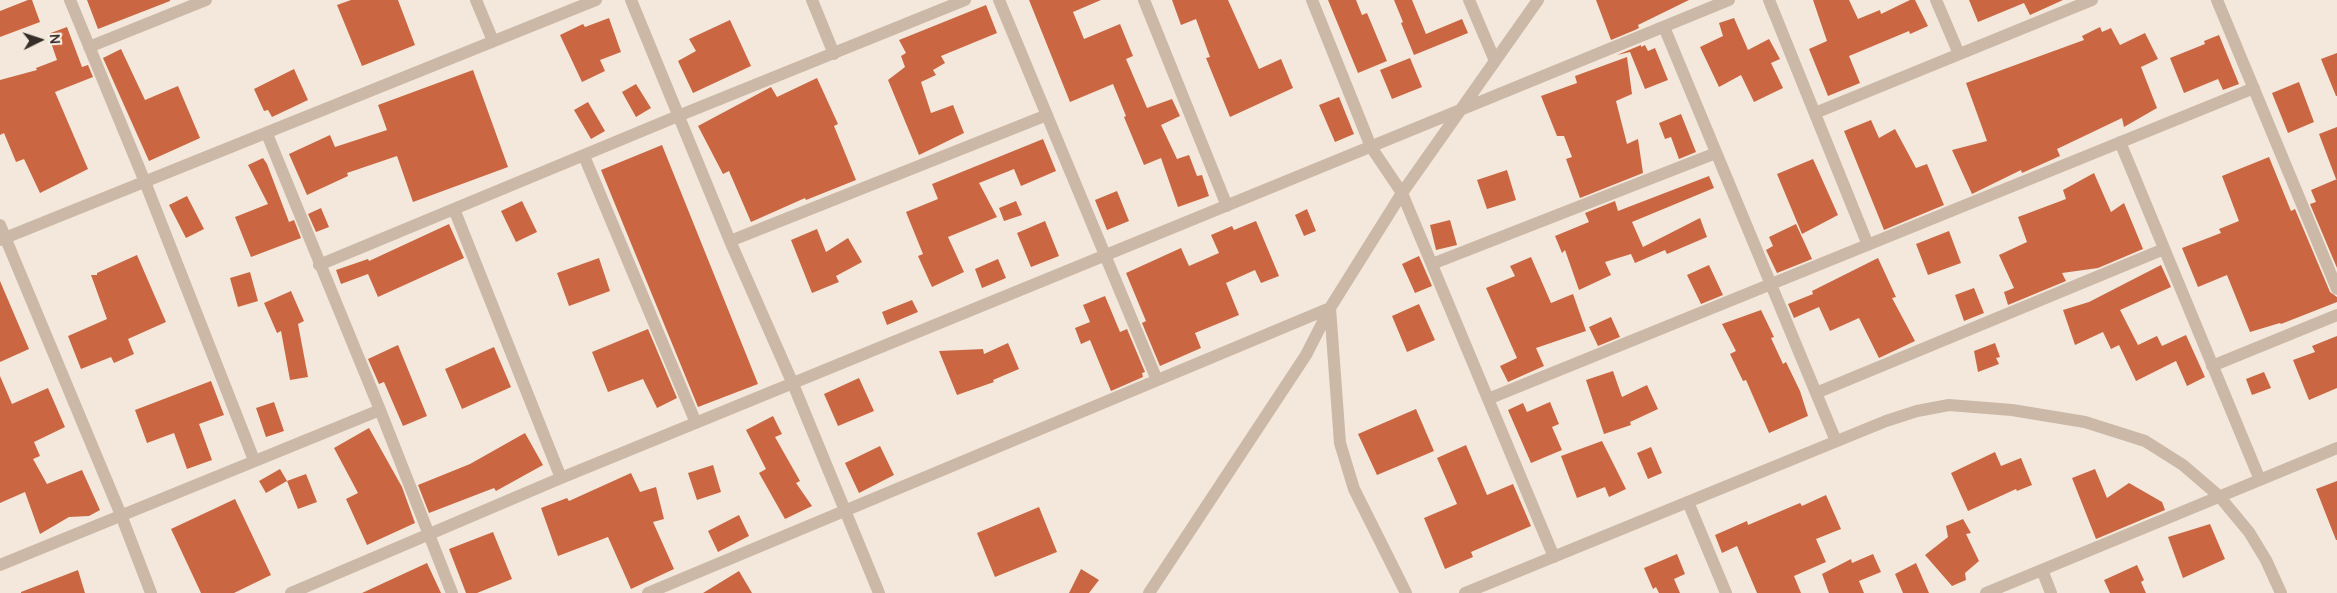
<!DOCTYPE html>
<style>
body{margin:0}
#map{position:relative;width:2337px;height:593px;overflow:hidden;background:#f3e8db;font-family:Manrope,sans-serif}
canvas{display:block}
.north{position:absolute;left:15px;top:15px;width:50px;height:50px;-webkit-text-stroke:4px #faf2e8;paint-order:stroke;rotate:86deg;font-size:14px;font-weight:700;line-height:20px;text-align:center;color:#372d28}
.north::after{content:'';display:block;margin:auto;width:18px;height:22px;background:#372d28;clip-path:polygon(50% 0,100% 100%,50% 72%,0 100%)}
</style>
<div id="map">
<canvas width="2337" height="593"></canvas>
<div class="north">N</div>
</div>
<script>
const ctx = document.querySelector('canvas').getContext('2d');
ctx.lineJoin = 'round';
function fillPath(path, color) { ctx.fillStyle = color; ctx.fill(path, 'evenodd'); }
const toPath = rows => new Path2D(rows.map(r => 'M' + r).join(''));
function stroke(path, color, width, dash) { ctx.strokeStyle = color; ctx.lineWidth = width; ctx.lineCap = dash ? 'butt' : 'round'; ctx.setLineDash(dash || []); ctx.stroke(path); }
fillPath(toPath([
 [28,0,32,0,40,22,0,37,0,11],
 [87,0,170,0,170,1,98,29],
 [351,0,398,0,415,45,362,66,337,5],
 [1029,0,1101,0,1073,12,1084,39,1120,24,1133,56,1126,59,1147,108,1172,99,1180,116,1161,125,1177,159,1189,155,1197,176,1202,175,1209,196,1178,207,1161,158,1144,165,1124,117,1126,116,1113,84,1070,102],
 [1172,0,1228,0,1259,69,1281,59,1293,88,1230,117,1206,58,1210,57,1196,19,1181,25],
 [1328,0,1356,0,1362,15,1367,13,1387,61,1358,73],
 [1394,0,1412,0,1426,34,1462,19,1468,33,1414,55,1401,23,1403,22],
 [1596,0,1689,0,1638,25,1639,28,1635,30,1611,40],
 [1813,0,1849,0,1858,19,1880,10,1881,14,1910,0,1915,0,1928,26,1910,34,1909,31,1849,56,1860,83,1828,96,1809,49,1827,41],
 [1969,0,2063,0,2030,15,2024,3,1978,22],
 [986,5,997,33,941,56,945,63,933,70,936,75,921,82,931,113,953,105,964,133,919,155,888,80,905,67,901,56,906,53,899,40],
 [609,18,621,52,600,60,605,71,582,82,560,35,583,24,585,27],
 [1734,18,1748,50,1769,39,1780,59,1771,63,1783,88,1754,102,1741,75,1719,87,1700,47,1723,36,1719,23],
 [730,20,751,66,693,93,678,61,696,51,689,39],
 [67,27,82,67,88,65,93,77,55,92,88,169,40,193,24,159,16,162,4,133,0,135,0,80,37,70,36,68,57,60,48,34],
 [2100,27,2102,32,2111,28,2120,45,2145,33,2158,59,2141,67,2157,108,2124,127,2122,118,2057,149,2060,156,2022,173,2021,170,1972,194,1952,150,1987,141,1966,83,2084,40,2082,36],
 [2219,35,2239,84,2223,90,2218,79,2184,93,2170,58,2205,44,2204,41],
 [1641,45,1641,47,1645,45,1648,51,1655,48,1668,80,1645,89,1630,52,1617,55],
 [121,49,145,100,178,86,200,138,149,161,103,58],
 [2337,53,2337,96,2336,96,2321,59],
 [1627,57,1632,94,1616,101,1627,144,1638,139,1643,173,1580,198,1566,159,1572,157,1564,136,1557,136,1541,96,1577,83,1575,76],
 [1410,58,1422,87,1392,99,1380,70],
 [294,69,308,100,272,117,268,110,264,111,254,89],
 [473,70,508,167,413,202,397,156,347,173,348,176,307,195,289,154,330,135,335,147,387,130,378,105],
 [817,78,838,124,834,126,856,180,806,200,805,198,751,222,729,171,723,174,698,126,771,87,777,97],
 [2299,82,2314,122,2288,133,2272,93],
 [636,84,651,108,636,117,622,92],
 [1339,97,1354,134,1335,142,1319,105],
 [588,102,605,131,591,139,574,110],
 [1681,114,1696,152,1679,159,1671,137,1665,139,1659,123],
 [1871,120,1879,138,1895,129,1916,168,1927,164,1944,205,1884,230,1844,131],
 [2337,127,2337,179,2336,179,2319,134],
 [1043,139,1056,171,1021,186,1014,169,979,183,997,217,948,237,964,272,932,287,918,256,923,254,906,212,938,199,932,184],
 [662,145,758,384,698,407,601,170],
 [2269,157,2291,211,2295,209,2330,292,2337,297,2337,302,2281,324,2280,323,2250,332,2227,275,2198,287,2182,248,2221,233,2219,229,2239,221,2222,176],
 [263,158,267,164,289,222,294,220,301,238,251,257,235,217,268,204,248,165],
 [1813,159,1838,215,1802,234,1777,174],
 [1507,170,1516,200,1487,209,1477,180],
 [2094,173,2111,212,2124,203,2143,249,2098,268,2062,273,2066,281,2008,305,2004,292,2014,288,1999,255,2027,242,2018,217,2066,199,2063,190],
 [1709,176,1714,188,1632,222,1643,247,1700,218,1707,237,1667,254,1665,250,1635,263,1631,254,1605,262,1611,275,1579,290,1565,250,1562,253,1555,236,1589,222,1585,213,1615,201,1618,211],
 [2337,179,2337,268,2310,204,2316,202,2311,190],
 [1117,191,1129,221,1107,230,1095,200],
 [187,196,204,229,186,238,169,205],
 [522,201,537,232,516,242,501,211],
 [1016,201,1022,215,1004,221,999,208],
 [321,208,329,227,316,232,308,214],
 [1307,209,1316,231,1304,236,1295,215],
 [1450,220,1457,245,1436,250,1430,225],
 [1045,221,1059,256,1031,267,1017,233],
 [1256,221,1279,276,1261,283,1255,270,1226,283,1239,315,1195,333,1201,348,1160,366,1142,323,1146,321,1126,273,1181,248,1189,266,1219,253,1211,235,1232,226,1234,230],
 [449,224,464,258,378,297,368,274,341,284,336,270,368,259,369,261],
 [1796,224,1812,259,1777,273,1766,250,1773,246,1769,237],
 [817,229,826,252,848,238,862,262,836,276,839,282,812,293,791,240],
 [1949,231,1961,263,1928,275,1916,244],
 [137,255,166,322,128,339,134,354,114,363,111,357,81,369,68,336,107,319,91,275,97,275,97,273],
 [1419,256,1432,286,1415,293,1402,264],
 [1531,257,1551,303,1573,294,1586,331,1536,348,1544,366,1508,382,1500,366,1517,358,1486,288,1515,276,1510,266],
 [599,258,610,291,569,306,557,273],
 [1878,258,1896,297,1892,298,1915,341,1879,358,1859,318,1830,331,1819,307,1794,318,1788,304,1813,294,1812,291],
 [998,259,1006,278,982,288,975,269],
 [1709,265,1723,295,1701,304,1687,275],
 [2161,265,2171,287,2120,310,2138,345,2157,336,2162,346,2186,335,2205,377,2187,386,2176,361,2136,381,2119,345,2111,349,2103,332,2075,345,2063,310,2089,302],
 [250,272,258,301,238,307,230,278],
 [0,281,29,349,0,362],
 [1974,288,1984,313,1964,321,1955,295],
 [291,291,304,321,298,324,308,377,290,380,281,331,277,333,264,303],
 [1105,296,1120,332,1127,329,1145,372,1142,373,1143,377,1111,391,1090,340,1081,344,1075,328,1090,322,1083,305],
 [912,300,918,312,887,325,882,312],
 [1419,304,1435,340,1407,352,1392,316],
 [1761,310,1774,337,1771,338,1783,364,1786,362,1800,391,1808,416,1769,433,1746,380,1743,381,1730,354,1736,351,1722,324],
 [1611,317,1620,337,1598,346,1589,327],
 [648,329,677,398,657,408,643,379,608,392,592,352],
 [2337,336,2337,388,2309,400,2293,360,2315,352,2312,346],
 [1008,343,1019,369,993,380,994,382,957,395,939,351,983,349,984,354],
 [1995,343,2000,357,1996,358,1999,364,1978,372,1974,351],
 [398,345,427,416,403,426,384,382,379,384,368,359],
 [494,347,511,387,462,409,445,369],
 [1613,371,1622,397,1647,385,1658,409,1630,422,1631,425,1604,434,1586,380],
 [2264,372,2271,388,2252,395,2246,379],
 [0,376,12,404,48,388,65,427,34,442,40,456,33,459,47,484,82,470,100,510,89,516,69,517,40,534,25,492,0,503],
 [859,378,874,411,838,426,824,394],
 [211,381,224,415,199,424,212,460,187,469,174,433,147,443,135,410],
 [274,402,284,431,266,437,256,408],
 [1550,402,1559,424,1552,427,1562,450,1531,463,1508,410,1523,403,1527,412],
 [1416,409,1434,451,1377,475,1358,434],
 [773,416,782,434,775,437,800,481,796,483,812,506,785,519,759,473,766,469,746,430],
 [369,428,402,487,415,523,367,545,346,499,358,493,334,448],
 [525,433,543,465,496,491,494,488,429,513,418,485,470,464],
 [1602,441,1626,489,1609,497,1605,487,1577,498,1561,456],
 [1466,445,1487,495,1513,484,1531,526,1471,552,1473,557,1445,569,1424,518,1457,504,1437,458],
 [880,446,894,475,859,493,845,463],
 [1651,447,1662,473,1648,479,1637,453],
 [1995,452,2001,466,2021,458,2032,485,2017,491,2016,489,1968,511,1951,473],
 [713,465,721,492,697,500,688,473],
 [280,469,287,481,266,493,259,481],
 [2095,469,2107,498,2129,483,2162,502,2165,510,2096,539,2072,478],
 [631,473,640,492,656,487,664,519,653,522,674,569,631,589,608,537,558,556,541,508,567,498,569,501],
 [306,474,317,502,298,509,287,481],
 [2337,481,2337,540,2336,540,2316,489],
 [1826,495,1841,529,1816,539,1826,562,1794,576,1801,593,1757,593,1737,546,1722,553,1715,535,1747,521,1748,525,1800,503,1802,506],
 [235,499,271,575,234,593,201,593,171,529],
 [1039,507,1057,552,995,577,977,533],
 [739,515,749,536,718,552,708,531],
 [1963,519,1971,533,1966,534,1979,561,1965,573,1966,580,1952,586,1925,555,1948,537,1946,526],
 [2210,524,2225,559,2183,578,2168,537],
 [493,532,512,579,477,593,466,593,449,549],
 [1677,554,1685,574,1674,579,1680,593,1659,593,1656,587,1653,589,1644,568],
 [1873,554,1881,572,1859,581,1864,593,1829,593,1822,574,1851,559,1852,563],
 [427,563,441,593,362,593],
 [1916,563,1929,593,1903,593,1895,574],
 [2137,565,2144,580,2141,582,2146,593,2110,593,2104,580],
 [1081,569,1099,580,1089,593,1069,593],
 [78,570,85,593,21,593,21,592],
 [739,571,752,593,703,593]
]), '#ca6742');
stroke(toPath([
 [70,0,145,182,254,460],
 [476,0,493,41],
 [631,0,730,241,793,384,879,593],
 [812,0,834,54],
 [999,0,1157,380],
 [1144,0,1227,206],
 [1312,0,1371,147,1402,193,1554,557],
 [1469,0,1495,61],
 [1769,0,1868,245],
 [1936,0,1959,54],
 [2217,0,2337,289],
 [1664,27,1836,441],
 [89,47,206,0],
 [1815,113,2092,0],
 [267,134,380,410,452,593],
 [2120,142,2260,480],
 [584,156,696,423],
 [454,209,561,478],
 [0,225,121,515,151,593],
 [0,240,596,0],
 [730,241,1047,115],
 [1432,264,1716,153],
 [319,265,678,116,965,0],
 [2212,366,2337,315],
 [1816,393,2164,249],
 [1488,399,2254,88],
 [1688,502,1726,593],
 [0,565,380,410],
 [2042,570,2051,593],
 [291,593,561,478,1729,0],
 [648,593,1330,308,1340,443,1354,489,1406,593],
 [1149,593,1306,355,1330,308,1402,193,1538,0],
 [1465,593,1886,421,1917,411,1949,405,2012,410,2085,422,2145,441,2183,465,2219,496,2249,532,2266,560,2281,593],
 [1986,593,2337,448]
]), '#cbb8a7', 12);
</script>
